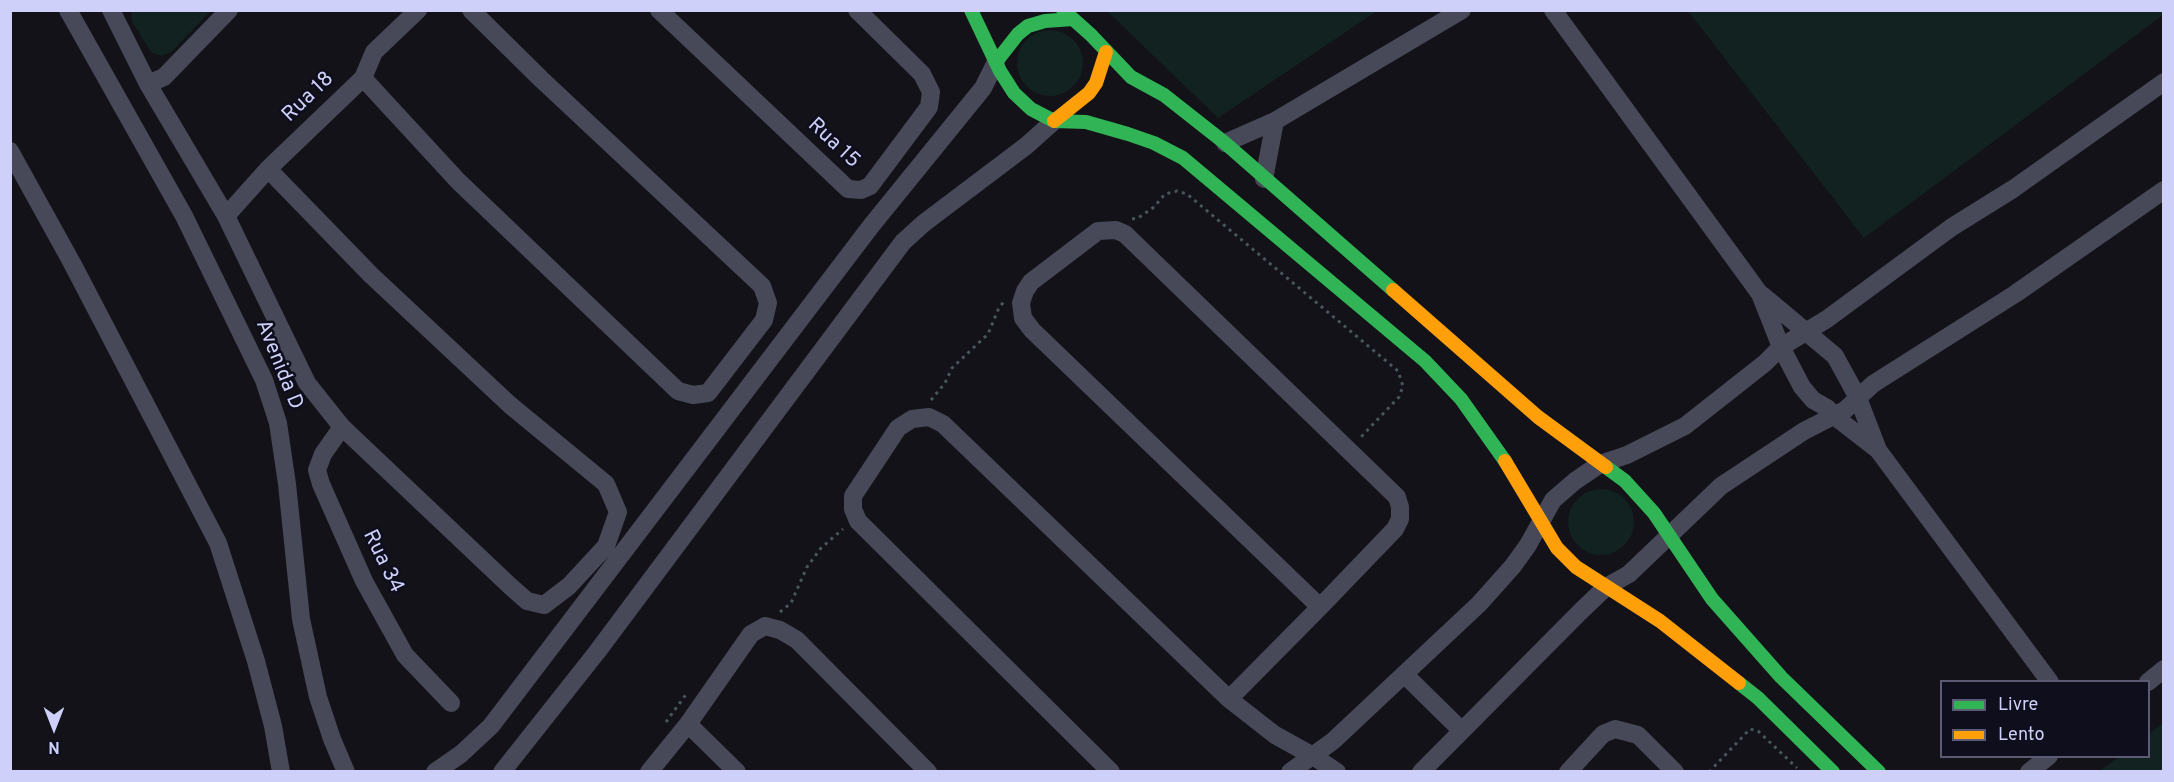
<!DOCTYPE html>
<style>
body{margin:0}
#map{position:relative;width:2174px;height:782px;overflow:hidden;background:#121218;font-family:Overpass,sans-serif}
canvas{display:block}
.frame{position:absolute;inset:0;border:12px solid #ced0f9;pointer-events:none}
.legend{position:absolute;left:1940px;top:680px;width:210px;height:78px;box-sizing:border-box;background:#0e0e1c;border:2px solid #5b5c74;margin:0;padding:8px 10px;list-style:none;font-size:18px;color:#ced0f9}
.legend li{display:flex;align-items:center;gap:12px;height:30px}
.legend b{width:30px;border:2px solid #5b5c74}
.north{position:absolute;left:24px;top:698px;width:60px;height:60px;-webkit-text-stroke:4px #0e0e1c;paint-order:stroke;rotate:180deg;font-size:16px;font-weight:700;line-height:24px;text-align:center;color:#ced0f9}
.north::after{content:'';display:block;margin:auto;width:21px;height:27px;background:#ced0f9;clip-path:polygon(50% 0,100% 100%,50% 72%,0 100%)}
</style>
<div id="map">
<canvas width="2174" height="782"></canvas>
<div class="frame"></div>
<ul class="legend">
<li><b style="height:8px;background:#30b455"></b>Livre</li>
<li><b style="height:8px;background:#ff9f0a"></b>Lento</li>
</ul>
<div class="north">N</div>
</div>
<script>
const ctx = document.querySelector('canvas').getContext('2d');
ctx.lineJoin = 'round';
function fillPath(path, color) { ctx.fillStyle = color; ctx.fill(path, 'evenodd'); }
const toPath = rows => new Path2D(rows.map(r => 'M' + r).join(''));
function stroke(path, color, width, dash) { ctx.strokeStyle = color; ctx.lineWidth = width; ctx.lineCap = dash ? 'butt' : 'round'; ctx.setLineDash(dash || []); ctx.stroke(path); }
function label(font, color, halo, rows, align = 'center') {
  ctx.font = font + ' Overpass,sans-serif'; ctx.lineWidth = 5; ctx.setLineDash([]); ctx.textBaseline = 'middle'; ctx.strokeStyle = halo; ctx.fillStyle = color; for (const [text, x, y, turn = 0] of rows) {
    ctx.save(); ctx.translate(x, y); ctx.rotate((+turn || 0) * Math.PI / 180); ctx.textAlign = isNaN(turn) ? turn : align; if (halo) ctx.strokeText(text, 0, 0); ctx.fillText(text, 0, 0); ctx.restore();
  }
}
fillPath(toPath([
 [131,10,211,10,211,11,171,52,161,56,151,52,132,22],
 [2163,10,2163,15,1864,238,1688,11],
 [1107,11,1377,11,1218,118],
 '1017 63a33 33 0 1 1 66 0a33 33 0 1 1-66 0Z',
 '1568 522a33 33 0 1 1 66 0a33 33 0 1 1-66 0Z',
 [2163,723,2163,771,2099,771,2119,757,2148,756,2149,734]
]), '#122220');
stroke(toPath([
 [1132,219,1138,218,1154,207,1165,194,1177,191,1187,194,1398,371,1403,386,1399,397,1360,438],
 [931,400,945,383,952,368,988,334,998,310,1004,301],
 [780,612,791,603,807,567,821,548,843,529],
 [666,722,687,693],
 [1709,772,1750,729,1758,731,1797,768]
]), '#48565d', 3, [3, 4.5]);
stroke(toPath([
 [68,10,184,216,264,380,278,423,287,484,301,619,318,697,332,739,346,772],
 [111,10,148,84,226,216,307,383,342,427,510,586,527,601,544,605,569,586,606,546,618,512,606,484,510,405,371,275,268,169],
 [659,10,848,189,861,190,870,186,929,107,931,92,922,74,857,10],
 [1553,10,1760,294,1781,347,1802,387,1813,400,1827,408,1834,416,1878,450,2050,682],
 [363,78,458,181,678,391,693,395,708,393,764,320,768,303,762,286,541,79,471,10],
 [148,84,164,77,229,10],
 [1225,143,1275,121,1462,10],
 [10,151,72,263,218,543,256,661,273,726,281,772],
 [1264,179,1275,121],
 [226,216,268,169,363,78,374,52,418,10],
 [1762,295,1835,356,1858,398,1878,450],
 [342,427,323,454,317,470,321,484,364,581,405,655,451,703],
 [1404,674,1461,730],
 [2148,682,2164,669],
 [1229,699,1320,607,1395,529,1400,519,1400,507,1397,497,1125,234,1116,230,1098,231,1031,282,1025,291,1021,303,1023,318,1032,330,1320,607],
 [688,724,737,772],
 [435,772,461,754,491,726,871,226,983,88,996,62],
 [502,772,597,652,903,242,924,223,1026,146,1054,121],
 [649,772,688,724,751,634,765,626,780,630,797,640,928,772],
 [1111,772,858,521,853,509,853,496,898,428,912,419,929,417,943,424,1229,699,1275,735,1313,756,1337,772],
 [1290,772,1333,741,1479,604,1513,566,1528,545,1553,500,1575,481,1600,464,1627,455,1685,426,1765,363,1781,347,1827,319,1952,227,2013,189,2164,82],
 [1421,772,1580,612,1606,587,1629,574,1721,486,1804,431,1845,410,1873,384,2015,294,2164,190],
 [1568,772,1603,734,1615,729,1638,735,1675,772],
 [2029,772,2049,756]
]), '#474858', 18);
stroke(toPath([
 [971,10,1000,71,1014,93,1031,109,1054,121,1086,122,1128,134,1154,143,1183,158,1425,361,1461,399,1505,461],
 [1063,10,1091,35,1131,77,1164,95,1225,143,1393,290],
 [996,62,1018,34,1028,26,1045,21,1073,19],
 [1606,467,1625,481,1654,513,1712,599,1781,677,1879,772],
 [1739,683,1758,698,1833,772]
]), '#30b455', 14);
stroke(toPath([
 [1054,121,1089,93,1096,83,1106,52],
 [1393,290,1538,417,1606,467],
 [1505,461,1557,548,1576,567,1660,621,1739,683]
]), '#ff9f0a', 14);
label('21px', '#ced0f9', '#0e0e1c', [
 ["Rua 18",309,98,-44],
 ["Rua 15",833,144,43],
 ["Avenida D",278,365,68],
 ["Rua 34",382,562,64]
]);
</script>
